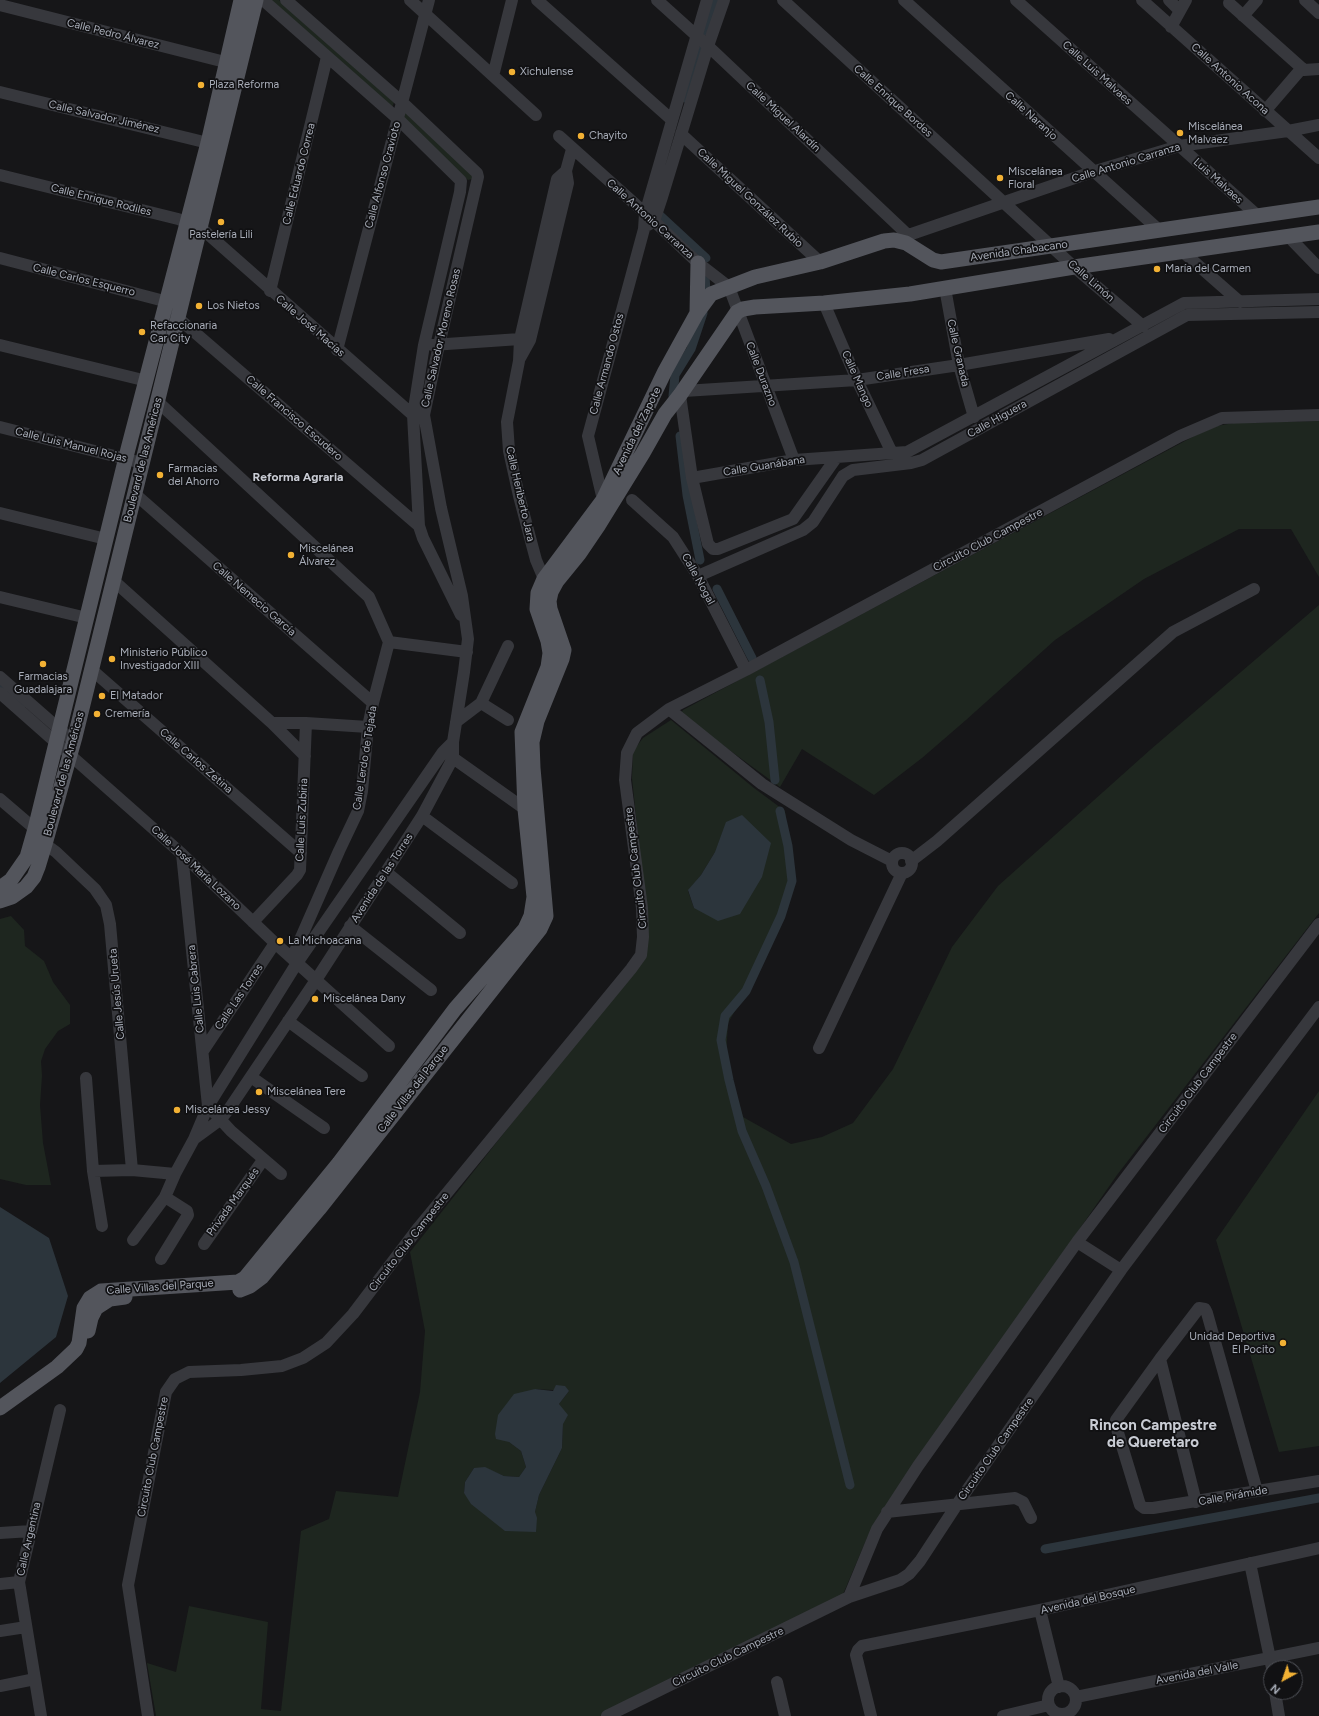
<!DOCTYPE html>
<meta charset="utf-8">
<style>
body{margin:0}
#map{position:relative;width:1319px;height:1716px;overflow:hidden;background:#161618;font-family:Figtree,sans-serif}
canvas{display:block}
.north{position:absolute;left:1263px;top:1660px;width:40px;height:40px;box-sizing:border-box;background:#111113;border:1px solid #4d4f55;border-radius:50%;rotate:220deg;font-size:11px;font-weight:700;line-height:16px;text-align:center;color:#a8adb8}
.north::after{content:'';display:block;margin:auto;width:14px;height:18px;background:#f2b134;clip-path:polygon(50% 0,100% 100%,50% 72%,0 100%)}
</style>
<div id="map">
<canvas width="1319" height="1716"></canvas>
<div class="north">N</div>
</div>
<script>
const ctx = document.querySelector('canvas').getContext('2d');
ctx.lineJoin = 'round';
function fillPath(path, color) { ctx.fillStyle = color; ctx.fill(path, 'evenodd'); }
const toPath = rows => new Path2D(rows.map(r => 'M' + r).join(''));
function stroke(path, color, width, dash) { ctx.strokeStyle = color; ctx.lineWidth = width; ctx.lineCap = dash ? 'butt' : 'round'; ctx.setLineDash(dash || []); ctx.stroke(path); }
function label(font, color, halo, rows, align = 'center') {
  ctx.font = font + ' Figtree,sans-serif'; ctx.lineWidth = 3.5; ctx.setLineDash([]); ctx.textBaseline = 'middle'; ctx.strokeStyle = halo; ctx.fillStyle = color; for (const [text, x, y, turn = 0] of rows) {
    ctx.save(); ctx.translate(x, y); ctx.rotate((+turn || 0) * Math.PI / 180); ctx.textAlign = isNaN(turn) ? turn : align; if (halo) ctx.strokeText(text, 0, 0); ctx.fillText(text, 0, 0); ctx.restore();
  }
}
fillPath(toPath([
 [270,0,279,0,394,102,391,111],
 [403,110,476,178,468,180,400,118],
 [1319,421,1319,577,1291,529,1239,529,1144,579,1055,640,966,720,922,758,874,795,802,749,780,787,684,717,681,713,683,710,1198,434,1217,426,1233,423],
 [1319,605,1319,913,1117,1175,949,1417,867,1538,844,1592,839,1599,601,1716,156,1716,147,1663,176,1672,189,1606,268,1622,261,1709,281,1711,301,1531,329,1519,336,1491,398,1497,420,1392,425,1331,410,1252,639,962,644,893,632,778,633,751,643,738,671,720,754,788,785,811,794,882,775,934,750,984,728,1023,726,1057,743,1117,791,1144,822,1137,853,1123,893,1069,952,947,998,886,1150,750],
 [726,823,694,908,688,891,701,875,715,852],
 [535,1389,569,1391,559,1404,563,1424,562,1448,539,1495,535,1512,513,1531,506,1531,464,1493,465,1482,474,1468,485,1468,504,1476,519,1477,526,1467,521,1451,509,1442],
 [11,916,24,930,25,946,44,961,53,982,70,1005,70,1024,58,1031,45,1049,41,1061,42,1076,40,1105,43,1143,51,1185,26,1185,0,1179,0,919],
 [1319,1091,1319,1446,1279,1452,1216,1240]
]), '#1e261f');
fillPath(toPath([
 [742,815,771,843,762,877,740,914,718,921,694,908,688,890,701,875,715,852,726,822],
 [0,1207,49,1238,68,1296,56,1337,0,1383],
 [556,1385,565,1386,569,1391,559,1404,568,1415,563,1424,562,1448,539,1495,535,1512,537,1518,536,1532,505,1531,471,1504,464,1493,465,1482,474,1468,485,1467,504,1476,519,1477,526,1467,521,1451,509,1442,496,1439,495,1434,498,1415,514,1394,535,1389,553,1391]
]), '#2c353c');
stroke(toPath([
 [706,31,716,0],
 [685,98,699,51],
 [653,209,706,258],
 [705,276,706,291],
 [673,396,675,375,691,349,703,313],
 [680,436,687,495,700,560],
 [717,589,752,658],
 [760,680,769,722,775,780],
 [0,685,22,704],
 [780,811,788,846,792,881,781,916,746,991,725,1016,721,1040,729,1080,742,1131,766,1186,794,1262,850,1485],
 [1045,1549,1319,1498]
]), '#2c353c', 9);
stroke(toPath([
 [263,0,398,119,461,181,460,192,424,345,413,415,419,526,423,538,461,615],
 [286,0,402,102,477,173,478,177,439,345,424,415,441,508,462,596,468,639,464,672,453,742],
 [410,0,536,115],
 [537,0,672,120],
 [657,0,708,46,908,235],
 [783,0,1074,267,1143,326],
 [904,0,1159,230],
 [1016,0,1258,216],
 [1142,0,1319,158],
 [1169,0,1180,11],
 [1305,0,1319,13],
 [1229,3,1304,70,1319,69],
 [0,5,225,62],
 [1243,16,1257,0],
 [1171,27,1186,0],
 [493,76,512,0],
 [0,92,208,143],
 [1265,111,1302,68],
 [681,134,820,262],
 [559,136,654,221,698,263,729,287,794,460],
 [0,175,178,219,201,228,413,415,419,415],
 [648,225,654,221,662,197,708,46,724,0],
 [1288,236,1319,268],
 [894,240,1092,172,1179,146,1288,131,1319,125],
 [1183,252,1240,302],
 [0,258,168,302],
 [945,288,959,365,974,417],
 [270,291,327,57],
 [824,303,857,380,892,453],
 [178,318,419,526],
 [0,345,147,381],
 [432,345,520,339,527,339],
 [337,350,429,0],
 [520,358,530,340,568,183,566,171,572,149],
 [684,391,857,380,959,365,1109,339],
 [680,395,692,478,708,544,713,549,718,549,793,519,836,458],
 [158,402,369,597,389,642],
 [0,427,142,463],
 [692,478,794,460,907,452,1184,303,1319,299],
 [135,494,373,703],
 [603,500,588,436,644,229,645,214,707,0],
 [632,500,673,537,698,576,746,670],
 [0,513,106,539],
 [698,576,803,530,813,522,843,476,853,470,911,463,922,460,1187,315,1319,312],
 [544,579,536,560,519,496,509,451,507,422,519,361,520,339,557,179,566,171],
 [114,581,272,723,305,756],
 [0,597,87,618],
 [389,642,467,652],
 [92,670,301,853],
 [0,677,74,742],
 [0,693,182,854,275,943,389,1046],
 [481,703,508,720],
 [669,709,762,784,851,840,892,861],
 [456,722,481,703,508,646],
 [272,723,306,723,368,727],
 [446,753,525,809],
 [0,799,35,829],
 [422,816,512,883],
 [45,844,56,852,95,889,106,905,110,924,132,1170],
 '892 863a10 10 0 1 1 20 0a10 10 0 1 1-20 0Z',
 [182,854,208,1106,231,1131,281,1174],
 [911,861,937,841,1173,632,1254,589],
 [386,872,460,933],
 [253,922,297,875,300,870,306,723],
 [350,926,431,990],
 [292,958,339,851,358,811,362,791,368,727,373,703,389,642],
 [288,1021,362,1076],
 [819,1048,902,873],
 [203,1051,275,943],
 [251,1077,324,1128],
 [86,1078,93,1171,102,1226],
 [93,1171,132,1170,175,1174],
 [133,1240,165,1197,175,1174,194,1139,208,1106,297,963,443,752,453,742,453,758,422,816,316,980,229,1109,220,1120,194,1139],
 [1077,1242,1121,1270],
 [204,1244,263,1160],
 [161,1259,188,1215,187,1211,165,1197],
 [1160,1359,1196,1502],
 [1257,1491,1207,1313,1205,1309,1199,1308,1160,1359,1116,1420,1116,1426,1140,1505,1144,1508,1153,1508,1319,1481],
 [887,1512,1015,1498,1023,1502,1031,1518],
 [0,1533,31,1531],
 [1250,1563,1272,1668],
 [0,1584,19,1582],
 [849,1597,877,1529,918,1466,1077,1242,1319,924],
 [1040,1610,1059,1687],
 [0,1631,26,1627],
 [777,1682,785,1716],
 [0,1686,35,1679],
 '1048 1700a14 14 0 1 1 28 0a14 14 0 1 1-28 0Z',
 [1275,1692,1279,1716],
 [1076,1697,1319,1648],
 [41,1716,19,1582,60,1410],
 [148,1716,128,1585,166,1392,175,1379,189,1372,241,1370,282,1366,303,1358,326,1343,353,1314,419,1227,631,969,641,955,643,937,642,908,625,780,627,753,637,733,669,709,746,670,1180,436,1222,418,1319,415],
 [607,1716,849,1597,900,1580,909,1574,920,1561,958,1503,1121,1270,1319,1007],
 [871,1716,856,1655,858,1650,862,1646,1040,1610,1319,1548],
 [1003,1716,1049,1705]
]), '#37383d', 12);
stroke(toPath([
 [697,313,698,263],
 [0,888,11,880,27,857,35,829,128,449,208,143,241,0],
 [0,901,12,897,26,887,34,877,38,867,45,844,75,737,256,0],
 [240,1290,250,1286,262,1277,319,1209,540,929,546,916,533,768,532,742,537,721,562,659,564,650,550,609,549,601,551,592,557,581,579,554,598,526,643,453,665,414,680,395,737,312,743,309,755,307,824,303,910,294,1074,267,1319,232],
 [88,1331,91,1318,96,1308,110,1299,125,1297],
 [0,1408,57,1367,76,1349,79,1343,84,1308,90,1298,101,1291,238,1282,245,1278,339,1163,455,1009,525,929,531,916,534,897,525,809,522,732,548,667,550,653,548,641,537,609,538,593,544,579,603,500,665,371,697,313,711,294,755,277,820,262,884,241,894,240,906,243,933,260,941,262,1319,207]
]), '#53555c', 15);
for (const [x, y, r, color] of [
 [512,72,4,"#f2b134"],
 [201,85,4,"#f2b134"],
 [1180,133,4,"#f2b134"],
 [581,136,4,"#f2b134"],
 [1000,178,4,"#f2b134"],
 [221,222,4,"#f2b134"],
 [1157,269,4,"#f2b134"],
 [199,306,4,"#f2b134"],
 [142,332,4,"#f2b134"],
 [160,475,4,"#f2b134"],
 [291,555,4,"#f2b134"],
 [112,659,4,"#f2b134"],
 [43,664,4,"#f2b134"],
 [102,696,4,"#f2b134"],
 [97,714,4,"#f2b134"],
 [280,941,4,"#f2b134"],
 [315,999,4,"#f2b134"],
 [259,1092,4,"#f2b134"],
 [177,1110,4,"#f2b134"],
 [1283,1343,4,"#f2b134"]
]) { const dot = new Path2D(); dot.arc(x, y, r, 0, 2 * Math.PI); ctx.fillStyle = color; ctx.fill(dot); stroke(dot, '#111113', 1.5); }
label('11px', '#a8adb8', '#111113', [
 ["Calle Pedro Álvarez",113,34,14],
 ["Calle Luis Malvaes",1097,73,42],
 ["Calle Antonio Acona",1230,79,42],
 ["Calle Enrique Bordes",893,101,42],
 ["Calle Naranjo",1031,116,42],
 ["Calle Salvador Jiménez",104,117,13],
 ["Calle Miguel Alardín",783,117,43],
 ["Calle Antonio Carranza",1126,163,-17],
 ["Calle Eduardo Correa",299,174,-76],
 ["Calle Alfonso Cravioto",383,175,-75],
 ["Luis Malvaes",1218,181,42],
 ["Calle Miguel González Rubio",750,198,43],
 ["Calle Enrique Rodiles",101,200,14],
 ["Calle Antonio Carranza",650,219,42],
 ["Avenida Chabacano",1019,251,-8],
 ["Calle Carlos Esquerro",84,280,14],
 ["Calle Limón",1091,281,41],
 ["Calle José Macías",310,326,41],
 ["Calle Salvador Moreno Rosas",441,338,-77],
 ["Calle Granada",958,353,77],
 ["Calle Armando Ostos",607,364,-75],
 ["Calle Fresa",903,373,-9],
 ["Calle Durazno",761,374,69],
 ["Calle Mango",857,379,66],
 ["Calle Francisco Escudero",294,418,41],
 ["Calle Higuera",997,419,-29],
 ["Avenida del Zapote",637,431,-64],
 ["Calle Luis Manuel Rojas",71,445,14],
 ["Boulevard de las Américas",143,460,-76],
 ["Calle Guanábana",764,466,-9],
 ["Calle Heriberto Jara",520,494,77],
 ["Circuito Club Campestre",988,540,-28],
 ["Calle Nogal",698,579,61],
 ["Calle Nemecio García",254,599,41],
 ["Calle Lerdo de Tejada",365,758,-81],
 ["Calle Carlos Zetina",196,761,41],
 ["Boulevard de las Américas",64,774,-75],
 ["Calle Luis Zubiria",302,820,-87],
 ["Calle José María Lozano",196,868,43],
 ["Circuito Club Campestre",636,868,-97],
 ["Avenida de las Torres",382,878,-57],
 ["Calle Luis Cabrera",196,989,-96],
 ["Calle Jesús Urueta",117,994,-95],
 ["Calle Las Torres",239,997,-56],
 ["Circuito Club Campestre",1198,1083,-53],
 ["Calle Villas del Parque",413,1089,-52],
 ["Privada Marqués",233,1202,-54],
 ["Circuito Club Campestre",409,1242,-52],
 ["Calle Villas del Parque",160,1287,-4],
 ["Circuito Club Campestre",996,1449,-55],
 ["Circuito Club Campestre",153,1457,-79],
 ["Calle Pirámide",1233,1496,-10],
 ["Calle Argentina",29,1539,-77],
 ["Avenida del Bosque",1088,1600,-13],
 ["Circuito Club Campestre",728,1657,-26],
 ["Avenida del Valle",1197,1673,-11]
]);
label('11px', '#a8adb8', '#111113', [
 ["Xichulense",520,72],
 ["Plaza Reforma",209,85],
 ["Miscelánea",1188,127],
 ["Malvaez",1188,140],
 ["Chayito",589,136],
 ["Miscelánea",1008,172],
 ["Floral",1008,185],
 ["Pastelería Lili",221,235,"center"],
 ["María del Carmen",1165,269],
 ["Los Nietos",207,306],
 ["Refaccionaria",150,326],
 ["Car City",150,339],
 ["Farmacias",168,469],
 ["del Ahorro",168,482],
 ["Miscelánea",299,549],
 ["Álvarez",299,562],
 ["Ministerio Público",120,653],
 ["Investigador XIII",120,666],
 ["Farmacias",43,677,"center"],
 ["Guadalajara",43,690,"center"],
 ["El Matador",110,696],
 ["Cremería",105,714],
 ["La Michoacana",288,941],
 ["Miscelánea Dany",323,999],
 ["Miscelánea Tere",267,1092],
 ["Miscelánea Jessy",185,1110],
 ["Unidad Deportiva",1275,1337,"right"],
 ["El Pocito",1275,1350,"right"]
], 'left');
label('bold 12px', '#c9ccd4', '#111113', [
 ["Reforma Agraria",298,477]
]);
label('bold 15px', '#c9ccd4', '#111113', [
 ["Rincon Campestre",1153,1426],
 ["de Queretaro",1153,1443]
]);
</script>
